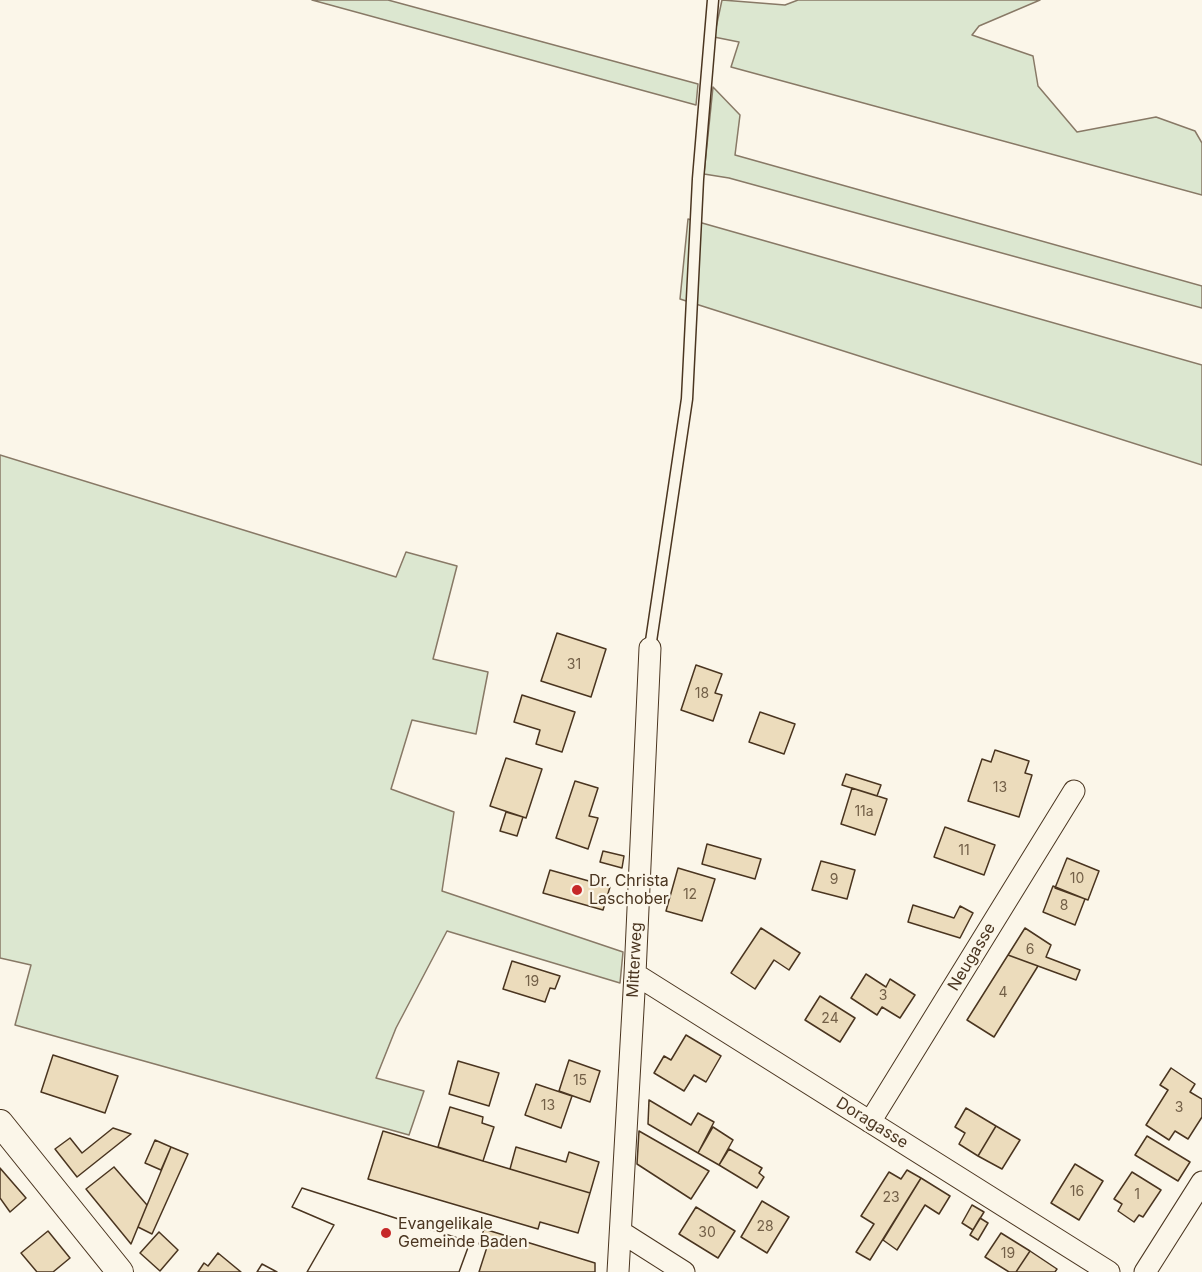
<!DOCTYPE html>
<style>
body{margin:0}
canvas{display:block;background:#fbf6e9}
</style>
<canvas width="1202" height="1272"></canvas>
<script>
const ctx = document.querySelector('canvas').getContext('2d');
ctx.lineJoin = 'round';
function fillPath(path, color) { ctx.fillStyle = color; ctx.fill(path, 'evenodd'); }
const toPath = rows => new Path2D(rows.map(r => 'M' + r).join(''));
function stroke(path, color, width, dash) { ctx.strokeStyle = color; ctx.lineWidth = width; ctx.lineCap = dash ? 'butt' : 'round'; ctx.setLineDash(dash || []); ctx.stroke(path); }
function label(font, color, halo, rows, align = 'center') {
  ctx.font = font + ' Inter,sans-serif'; ctx.lineWidth = 4.5; ctx.setLineDash([]); ctx.textBaseline = 'middle'; ctx.strokeStyle = halo; ctx.fillStyle = color; for (const [text, x, y, turn = 0] of rows) {
    ctx.save(); ctx.translate(x, y); ctx.rotate((+turn || 0) * Math.PI / 180); ctx.textAlign = isNaN(turn) ? turn : align; if (halo) ctx.strokeText(text, 0, 0); ctx.fillText(text, 0, 0); ctx.restore();
  }
}
const green = toPath([
 [312,0,388,0,698,84,696,105,312,0],
 [722,0,785,5,798,0,1040,0,979,26,972,35,1033,56,1038,86,1077,132,1156,117,1195,131,1202,143,1202,195,731,67,739,42,714,37,722,0],
 [713,87,740,115,735,155,1202,286,1202,308,729,178,704,174,713,87],
 [688,219,1202,365,1202,465,680,299,688,219],
 [0,455,396,577,406,552,457,566,433,659,488,672,476,734,412,720,391,789,454,812,442,891,623,952,620,983,447,931,396,1028,376,1078,424,1091,409,1135,15,1025,31,965,0,958,0,455]
]);
fillPath(green, '#dce7d0');
stroke(green, '#887966', 1.5);
const building = toPath([
 [557,633,606,649,591,697,541,681,557,633],
 [696,665,722,674,715,693,722,695,713,721,681,710,696,665],
 [522,695,575,712,562,752,536,744,540,730,514,722,522,695],
 [760,712,795,724,784,754,749,742,760,712],
 [995,750,1029,761,1025,773,1032,775,1019,817,968,801,982,759,991,762,995,750],
 [506,758,542,769,526,818,490,806,506,758],
 [846,774,881,785,877,796,842,785,846,774],
 [575,781,598,788,589,816,598,818,588,849,556,838,575,781],
 [852,788,887,799,875,835,841,824,852,788],
 [506,812,523,817,517,836,500,831,506,812],
 [945,827,995,845,984,875,934,857,945,827],
 [707,844,761,859,755,879,702,864,707,844],
 [603,851,624,856,622,868,600,862,603,851],
 [1067,858,1099,871,1088,900,1055,888,1067,858],
 [821,861,855,870,847,899,812,890,821,861],
 [678,868,715,879,702,921,666,911,678,868],
 [550,870,610,887,603,910,543,893,550,870],
 [1053,886,1085,899,1075,925,1043,912,1053,886],
 [913,905,954,918,960,906,973,913,960,938,908,922,913,905],
 [761,928,800,953,789,970,774,960,755,989,731,973,761,928],
 [1025,928,1051,945,1046,957,1080,970,1076,980,1008,955,1025,928],
 [1008,955,1038,966,994,1037,967,1020,1008,955],
 [512,961,560,976,555,989,550,988,545,1002,503,989,512,961],
 [866,974,886,987,890,979,915,995,900,1018,882,1007,877,1015,851,998,866,974],
 [820,996,855,1018,840,1042,805,1020,820,996],
 [686,1035,721,1056,706,1082,694,1075,684,1091,654,1073,664,1056,671,1060,686,1035],
 [53,1055,118,1076,105,1113,41,1092,53,1055],
 [569,1060,600,1071,590,1102,559,1091,569,1060],
 [458,1061,499,1073,489,1106,449,1094,458,1061],
 [1171,1068,1195,1084,1190,1092,1202,1099,1202,1117,1188,1139,1175,1131,1169,1140,1146,1125,1168,1090,1160,1085,1171,1068],
 [536,1084,572,1096,561,1128,525,1115,536,1084],
 [649,1100,691,1125,698,1113,714,1122,698,1153,648,1124,649,1100],
 [450,1107,483,1117,482,1123,494,1127,483,1161,438,1147,450,1107],
 [966,1108,996,1126,978,1156,959,1144,965,1133,955,1127,966,1108],
 [996,1126,1020,1140,1002,1169,978,1156,996,1126],
 [713,1127,733,1140,719,1165,698,1153,713,1127],
 [113,1128,131,1134,77,1177,55,1149,70,1138,82,1153,113,1128],
 [383,1131,590,1193,578,1233,540,1222,538,1229,368,1179,383,1131],
 [639,1131,709,1171,691,1199,637,1164,639,1131],
 [1147,1136,1190,1162,1178,1181,1135,1155,1147,1136],
 [155,1140,171,1147,161,1170,145,1163,155,1140],
 [171,1147,188,1154,152,1234,138,1227,171,1147],
 [516,1147,566,1162,569,1152,599,1162,590,1193,510,1169,516,1147],
 [729,1149,762,1168,759,1173,764,1177,757,1188,719,1165,729,1149],
 [1075,1164,1103,1181,1079,1220,1051,1203,1075,1164],
 [114,1167,147,1205,131,1244,86,1189,114,1167],
 [0,1168,26,1198,10,1212,0,1198,0,1168],
 [907,1170,921,1178,870,1260,856,1252,874,1224,861,1216,889,1172,901,1179,907,1170],
 [1132,1172,1161,1190,1143,1217,1139,1215,1134,1222,1118,1211,1122,1204,1114,1199,1132,1172],
 [921,1178,950,1196,939,1214,925,1205,897,1250,883,1240,921,1178],
 [302,1188,470,1242,459,1272,307,1272,334,1225,292,1207,302,1188],
 [302,1188,470,1242,459,1272,307,1272,334,1225,292,1207,302,1188],
 [762,1201,789,1217,767,1253,741,1237,762,1201],
 [972,1205,984,1212,973,1230,962,1223,972,1205],
 [696,1207,735,1231,718,1258,679,1234,696,1207],
 [980,1218,988,1223,978,1240,970,1235,980,1218],
 [484,1229,595,1263,595,1272,479,1272,487,1247,479,1244,484,1229],
 [48,1231,70,1258,53,1272,37,1272,21,1253,48,1231],
 [159,1232,178,1250,160,1271,140,1253,159,1232],
 [1001,1233,1030,1251,1016,1272,1009,1272,985,1257,1001,1233],
 [1030,1251,1057,1269,1055,1272,1016,1272,1030,1251],
 [218,1253,241,1272,198,1272,204,1263,208,1266,218,1253],
 [262,1264,277,1272,257,1272,262,1264],
 [262,1264,277,1272,257,1272,262,1264]
]);
fillPath(building, '#ecdcbc');
stroke(building, '#4a3520', 1.5);
const service = toPath([
 [650,648,687,399,698,179,713,0]
]);
const minor = toPath([
 [635,974,1109,1272],
 [870,1122,1074,791],
 [621,1232,684,1272],
 [618,1272,635,974,650,648],
 [1145,1272,1202,1182]
]);
const tertiary = toPath([
 [0,1123,120,1272]
]);
stroke(service, '#4a3520', 13);
stroke(minor, '#4a3520', 23);
stroke(tertiary, '#4a3520', 28);
stroke(service, '#fbf6e9', 10);
stroke(minor, '#fbf6e9', 21);
stroke(tertiary, '#fbf6e9', 26);
for (const [x, y, r, color] of [
 [577,890,6,"#c62828"],
 [386,1233,6,"#c62828"]
]) { const dot = new Path2D(); dot.arc(x, y, r, 0, 2 * Math.PI); ctx.fillStyle = color; ctx.fill(dot); stroke(dot, '#fbf6e9', 2); }
label('14px', '#725f47', null, [
 ["31",574,665],
 ["18",702,694],
 ["13",1000,788],
 ["11a",864,812],
 ["11",964,851],
 ["10",1077,879],
 ["9",834,880],
 ["12",690,895],
 ["8",1064,906],
 ["6",1030,950],
 ["19",532,982],
 ["4",1003,993],
 ["3",883,996],
 ["24",830,1019],
 ["15",580,1081],
 ["13",548,1106],
 ["3",1179,1108],
 ["16",1077,1192],
 ["1",1137,1195],
 ["23",891,1198],
 ["28",765,1227],
 ["30",707,1233],
 ["19",1008,1254]
]);
label('16px', '#4a3520', '#fbf6e9', [
 ["Dr. Christa",589,881],
 ["Laschober",589,899],
 ["Evangelikale",398,1224],
 ["Gemeinde Baden",398,1242]
], 'left');
label('16px', '#4a3520', '#fbf6e9', [
 ["Neugasse",972,957,-59],
 ["Mitterweg",635,960,-87],
 ["Doragasse",872,1123,32]
]);
</script>
